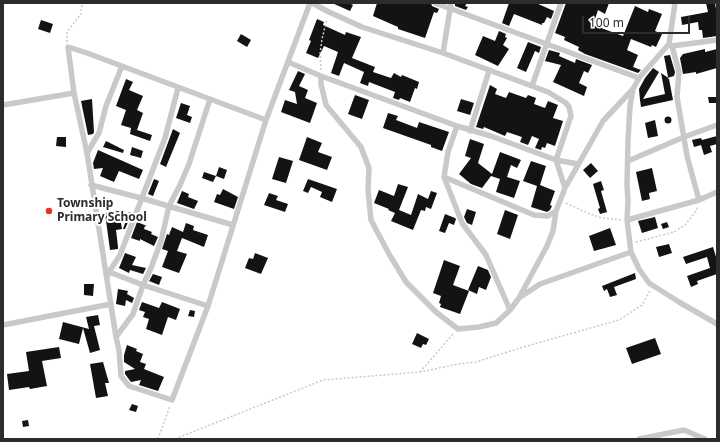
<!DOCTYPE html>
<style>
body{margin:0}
#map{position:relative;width:720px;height:442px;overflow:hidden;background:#fff;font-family:"Noto Sans",sans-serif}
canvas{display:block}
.frame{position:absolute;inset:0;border:4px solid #2c2c2c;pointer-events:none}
.scale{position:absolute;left:582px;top:16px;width:108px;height:18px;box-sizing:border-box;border:2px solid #2c2c2c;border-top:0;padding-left:5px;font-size:12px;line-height:14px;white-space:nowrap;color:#2c2c2c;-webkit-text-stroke:3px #fff;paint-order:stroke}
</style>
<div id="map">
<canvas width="720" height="442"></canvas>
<div class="frame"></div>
<div class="scale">100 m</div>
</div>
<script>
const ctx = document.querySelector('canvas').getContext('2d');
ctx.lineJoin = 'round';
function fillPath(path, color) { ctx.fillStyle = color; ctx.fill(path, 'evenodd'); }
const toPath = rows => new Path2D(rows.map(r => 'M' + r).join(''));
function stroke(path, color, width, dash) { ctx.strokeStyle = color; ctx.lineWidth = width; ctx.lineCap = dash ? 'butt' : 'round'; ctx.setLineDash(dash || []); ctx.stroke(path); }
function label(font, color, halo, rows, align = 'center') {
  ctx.font = font + ' "Noto Sans",sans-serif'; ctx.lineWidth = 4; ctx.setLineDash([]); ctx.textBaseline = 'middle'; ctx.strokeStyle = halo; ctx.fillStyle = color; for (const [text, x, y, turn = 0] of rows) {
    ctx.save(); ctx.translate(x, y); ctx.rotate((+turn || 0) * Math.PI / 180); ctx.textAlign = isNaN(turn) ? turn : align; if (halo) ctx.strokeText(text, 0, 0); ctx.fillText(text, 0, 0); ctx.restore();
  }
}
fillPath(toPath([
 [332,3,349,3,353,5,350,11],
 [377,3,431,3,432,6,439,9,437,13,434,12,425,38,398,29,398,27,373,16],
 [455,3,467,3,465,6,468,7,466,10,455,6],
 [509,3,536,3,554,11,551,19,547,17,544,23,542,23,542,25,514,14,509,26,502,23],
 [566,3,609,3,605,14,598,10,593,25,623,36,635,6,648,12,649,9,662,14,655,31,662,34,656,47,652,45,651,47,631,39,627,50,638,55,633,67,641,70,638,73,585,54,578,50,579,47,564,40,565,37,555,33],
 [706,3,715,3,717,15,717,36,703,38,702,30,699,30,698,22,682,25,681,17,708,12],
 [317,19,324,22,323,25,345,35,346,32,361,37,352,58,375,67,373,72,391,78,394,73,401,77,402,75,419,82,417,89,415,88,410,102,400,98,399,100,393,98,395,92,369,82,368,86,360,83,364,72,344,63,339,76,331,73,338,52,324,46,318,58,306,53,311,41,309,40],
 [41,20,53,24,50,33,38,29],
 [499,31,506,34,505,37,507,38,503,45,509,49,498,66,475,55,483,36,495,41],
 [241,34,251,40,247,47,237,41],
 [528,42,541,47,539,53,535,51,526,72,517,68],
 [705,49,705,52,717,49,717,68,696,74,696,72,683,74,680,58,683,54],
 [549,50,560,53,559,56,575,63,576,59,592,65,588,73,584,71,579,83,587,87,584,96,553,82,561,65,545,61],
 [670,55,675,72,674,76,667,78,669,79,673,100,641,107,640,100,639,89,645,78,653,68,659,72,643,99,665,94,661,73,667,77,668,77,664,56],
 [298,71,305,74,299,86,308,90,305,98,317,103,310,123,281,112,285,100,297,104,295,92,289,90],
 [126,79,133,82,129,90,143,96,137,110,143,113,137,130,152,135,150,141,130,134,131,128,121,125,126,110,116,106],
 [490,85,497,89,495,94,506,98,509,92,526,98,528,95,536,98,534,104,545,108,548,101,558,105,553,118,563,121,555,146,547,143,545,148,542,147,541,150,535,148,539,139,532,136,528,145,520,142,522,137,507,132,505,136,484,127,483,129,476,127],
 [355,95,369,100,362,119,348,114],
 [708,97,716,97,717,103,709,103],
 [92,99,94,132,93,134,88,135,81,101],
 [461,99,474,103,470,115,457,111],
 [181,103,190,106,187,115,192,117,190,123,176,118],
 [388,113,398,116,396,120,417,128,419,122,449,132,442,151,431,147,431,145,383,128],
 '664.5 120a3.5 3.5 0 1 1 7 0a3.5 3.5 0 1 1-7 0Z',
 [655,120,658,136,648,138,645,123],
 [173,129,180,133,166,167,160,164],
 [717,136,717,144,710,146,712,152,704,155,701,145,694,147,692,140,701,138,702,140],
 [57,137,66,137,66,147,56,146],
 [307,137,322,143,318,152,332,157,327,170,299,160],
 [470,139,484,144,478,163,492,174,500,152,521,160,517,168,511,165,507,177,520,181,514,198,496,192,500,179,491,176,482,188,471,184,459,174,471,158,465,156],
 [106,141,124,150,123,153,103,147],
 [132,147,143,151,141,158,130,155],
 [98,150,143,170,139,179,119,171,114,182,100,176,103,168,94,169,93,163],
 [279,157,293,161,286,183,272,179],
 [531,161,546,166,540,185,555,191,550,205,552,206,550,210,547,212,531,207,537,186,523,181],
 [591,163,598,171,590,178,583,170],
 [219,167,227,170,224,179,216,176],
 [652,168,657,191,649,193,650,199,642,201,636,172],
 [204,172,216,176,213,182,202,178],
 [154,179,159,181,153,196,148,194],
 [308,179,337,189,332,202,320,197,322,192,311,187,308,193,303,191],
 [601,181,604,190,601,191,607,212,600,214,598,209,600,208,593,184],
 [398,184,408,187,399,210,411,215,418,194,428,199,431,191,437,193,431,209,426,207,425,211,421,210,413,230,391,221,395,213,388,210,389,209,374,203,379,190,394,196],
 [223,189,238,197,234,209,214,202,217,194,220,195],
 [182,191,189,194,188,197,198,201,194,209,177,203],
 [269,193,278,196,276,200,288,204,285,212,264,205],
 [467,209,476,212,472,225,467,223,464,217],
 [505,210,518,215,510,239,497,234],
 [119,211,122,229,116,230,118,247,118,249,110,250,105,213],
 [129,212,132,213,125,229,123,229],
 [445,214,455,218,456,219,454,225,449,223,445,233,439,231],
 [655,217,658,228,642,233,638,221],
 [137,222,147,226,145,226,144,229,152,232,151,234,158,237,154,246,140,239,140,241,131,238],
 [667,222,669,227,663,229,661,224],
 [186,223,194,226,193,230,208,235,204,247,182,238,177,251,187,254,179,273,162,267,168,251,162,249,167,234,169,235,172,227,183,232],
 [610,228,616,245,594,251,589,236],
 [669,244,672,253,659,257,656,247],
 [713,247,717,260,717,274,697,281,698,284,691,287,687,276,710,268,707,257,686,264,683,257],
 [125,253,136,257,132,265,146,268,143,274,130,270,129,273,119,268],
 [255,253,268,258,261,274,245,268,249,258,253,259],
 [444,260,460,266,453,285,469,291,460,314,440,307,441,304,439,303,441,296,433,293],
 [478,266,488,270,491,277,486,290,479,287,477,294,468,290],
 [635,273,636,279,614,287,617,295,610,297,607,289,604,291,602,286],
 [153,274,162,277,159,285,149,281],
 [84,284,94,284,93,296,84,295],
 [118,289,128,291,127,294,134,298,132,303,126,300,125,306,116,304],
 [142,302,159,308,162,302,180,309,176,320,168,317,162,335,146,329,149,319,143,317,145,312,139,310],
 [190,310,195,311,194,317,188,316],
 [98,315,100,325,94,326,100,350,90,353,83,328,79,344,59,339,63,322,89,329,86,317],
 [417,333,429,339,426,345,423,344,421,348,412,344],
 [655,338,661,354,632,364,626,348],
 [127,345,137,349,136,351,143,354,140,362,146,364,144,369,164,377,158,391,139,385,141,380,131,382,125,374,125,371,135,369,124,362,124,355],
 [59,347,61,358,42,361,47,386,30,389,29,387,9,390,7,374,29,371,26,352],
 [103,362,109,383,105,383,108,396,96,398,90,364],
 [132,404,138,406,136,412,129,410],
 [28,420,29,426,23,427,22,421]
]), '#131313');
stroke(toPath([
 [67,42,67,32,81,14,82,3],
 [321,70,320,54,322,39,327,19],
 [566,203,590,214,602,218,621,220],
 [636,242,674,232,685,225,697,210,697,207],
 [420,372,454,333],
 [158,439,170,406],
 [175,439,323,380,420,372,458,364,476,362,520,348,619,320,642,305,650,291]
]), '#c9c9c9', 1.5, [2, 2]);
stroke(toPath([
 [312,3,329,12,362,27,443,53,532,86,561,3],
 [435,3,639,78],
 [675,3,669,44,639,78,633,89,630,106,628,140,627,185,628,201,627,220,631,252,639,269,649,283,679,302,717,324],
 [669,44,672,46,717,40],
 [672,46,679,72,677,97,687,156,699,200],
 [443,53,451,3],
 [288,62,321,76,457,126,491,136,556,160,578,164],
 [321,76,321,84,326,105,361,147,369,168,368,190,371,220,389,254,406,282,436,312,458,329,479,327,496,323,510,310,519,298,540,284,631,252],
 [3,105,74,93],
 [266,120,87,53,68,47,74,93,87,153,116,337,119,350,121,376,129,386,172,400,208,306,266,120,310,3],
 [457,126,448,152,444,177,462,223,486,255,510,310],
 [470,131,489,71],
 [87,153,99,133,106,106,122,66],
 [628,161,684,137,717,125],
 [444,177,534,215,548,216,556,211,565,188,556,160,571,116,569,107,566,103,548,92,532,86],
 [91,185,141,198,233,225],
 [565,188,603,121,633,89],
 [627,220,699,200,717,192],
 [109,272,143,285,208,306],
 [107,277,109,272,120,255,165,138,178,88],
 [520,296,547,246,553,231,556,211],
 [3,325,111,304],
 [116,337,133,314,143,285,151,268,161,241,169,206,180,185,189,164,210,99],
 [639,439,684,430,705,439]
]), '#c9c9c9', 5.5);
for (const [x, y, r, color] of [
 [49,211,4,"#e6322a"]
]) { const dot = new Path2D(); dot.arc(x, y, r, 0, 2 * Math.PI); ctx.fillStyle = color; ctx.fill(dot); stroke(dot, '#fff', 1.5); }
label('bold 12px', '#2c2c2c', '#fff', [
 ["Township",57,204],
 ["Primary School",57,218]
], 'left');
</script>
